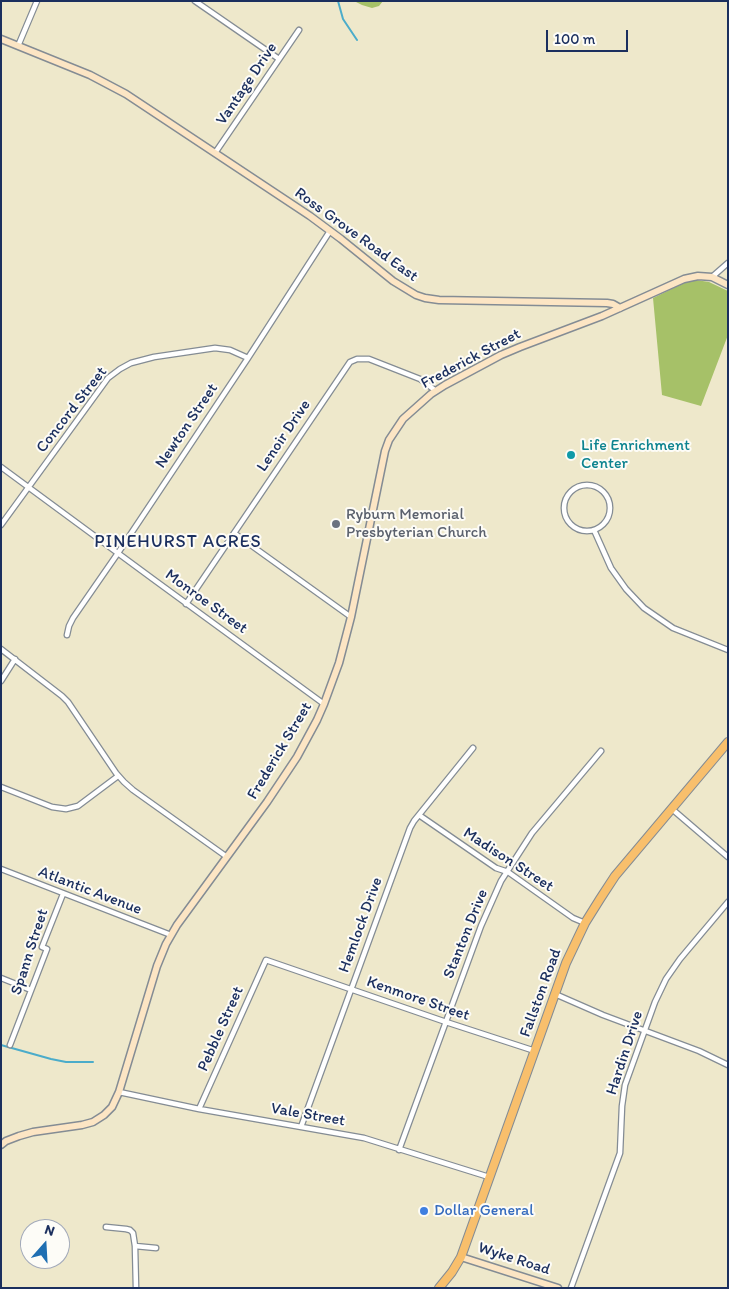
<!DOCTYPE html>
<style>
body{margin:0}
#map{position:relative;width:729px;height:1289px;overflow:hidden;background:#eee8cb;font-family:Itim,sans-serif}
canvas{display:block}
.frame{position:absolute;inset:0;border:2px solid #1b2f5e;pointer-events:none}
.north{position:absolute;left:20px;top:1219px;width:50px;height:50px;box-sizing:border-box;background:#fdfcf7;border:1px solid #a3aaba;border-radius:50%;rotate:19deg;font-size:14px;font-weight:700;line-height:20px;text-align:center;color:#1b2f5e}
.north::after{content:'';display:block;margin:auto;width:18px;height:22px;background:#1f6fb2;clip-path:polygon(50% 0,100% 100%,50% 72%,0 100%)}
.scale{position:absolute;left:546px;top:30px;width:82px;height:22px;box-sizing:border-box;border:2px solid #1b2f5e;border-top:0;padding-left:6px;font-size:15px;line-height:18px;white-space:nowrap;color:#1b2f5e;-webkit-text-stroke:4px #fdfcf7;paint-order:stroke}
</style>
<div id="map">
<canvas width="729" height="1289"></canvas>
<div class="frame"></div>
<div class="north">N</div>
<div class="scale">100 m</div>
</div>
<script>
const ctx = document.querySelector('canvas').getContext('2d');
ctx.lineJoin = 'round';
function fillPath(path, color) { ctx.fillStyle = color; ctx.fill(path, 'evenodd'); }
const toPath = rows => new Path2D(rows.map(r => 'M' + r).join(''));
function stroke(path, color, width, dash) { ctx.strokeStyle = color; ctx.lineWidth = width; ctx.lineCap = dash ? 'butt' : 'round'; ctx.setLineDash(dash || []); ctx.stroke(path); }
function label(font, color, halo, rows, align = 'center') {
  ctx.font = font + ' Itim,sans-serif'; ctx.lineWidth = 4; ctx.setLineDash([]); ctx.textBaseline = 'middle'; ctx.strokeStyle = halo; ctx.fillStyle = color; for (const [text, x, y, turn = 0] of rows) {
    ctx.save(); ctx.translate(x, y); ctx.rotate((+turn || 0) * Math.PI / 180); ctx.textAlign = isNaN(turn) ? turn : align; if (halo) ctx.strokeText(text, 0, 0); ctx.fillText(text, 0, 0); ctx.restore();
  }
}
fillPath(toPath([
 [354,1,383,1,379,6,372,8,362,5],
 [696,280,709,282,728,291,728,335,701,406,662,395,653,298,684,283]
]), '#a6c168');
stroke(toPath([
 [338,1,343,19,357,40],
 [1,1045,51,1059,66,1062,93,1062]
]), '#4bacca', 2);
const street = toPath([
 [195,1,279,59],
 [18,46,37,1],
 [215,153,299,30],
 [712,277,728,263],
 [1,467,153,579,324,704],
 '564 508a23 23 0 1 1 46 0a23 23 0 1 1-46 0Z',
 [1,525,108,378,120,369,131,363,154,357,215,348,230,350,248,358],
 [594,530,611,568,626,589,644,608,673,628,728,650],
 [234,533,351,617],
 [186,604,350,362,357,359,369,359,420,379,436,391],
 [67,635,69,626,73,618,118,553,248,358,330,231],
 [1,649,62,696,68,702,116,773,124,782,133,790,227,857],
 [1,681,15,659],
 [1,787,52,807,66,809,78,806,118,776],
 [672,809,728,857],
 [419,815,496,868,508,872,573,918,585,923],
 [1,869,171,935],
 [1,978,31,990],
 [555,994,603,1015,699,1051,728,1065],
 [10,1045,47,949,42,947,63,894],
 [119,1092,199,1109,364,1138,489,1177],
 [199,1109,266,960,446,1022,535,1051],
 [301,1127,410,828,414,821,473,748],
 [399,1150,481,926,501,881,532,833,601,751],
 [106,1227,126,1229,130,1230,133,1233,135,1246,136,1288],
 [135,1246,156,1248],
 [571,1288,620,1153,622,1106,625,1085,655,1002,666,979,680,959,728,902]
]);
const secondary = toPath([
 [1,39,90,75,126,94,310,216,341,239,393,281,416,295,425,298,439,300,607,303,613,304,620,308],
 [1,1145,6,1141,19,1136,33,1132,82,1125,93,1122,104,1115,112,1107,119,1092,157,966,166,944,177,925,267,802,297,757,317,720,324,704,339,663,351,617,385,451,389,440,403,419,431,394,445,385,501,355,520,347,602,316,684,279,698,276,712,277,728,285],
 [461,1257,558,1288]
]);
const primary = toPath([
 [439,1288,452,1272,461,1257,566,963,585,923,600,899,615,876,728,742]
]);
stroke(street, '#848c94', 7);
stroke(secondary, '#848c94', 9);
stroke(primary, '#848c94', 10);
stroke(street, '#fff', 4.5);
stroke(secondary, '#fce5c4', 6);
stroke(primary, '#f8bf6c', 8);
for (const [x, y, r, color] of [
 [571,455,5,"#0f9aa8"],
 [336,524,5,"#6b7280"],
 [424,1211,5,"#3f7fe0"]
]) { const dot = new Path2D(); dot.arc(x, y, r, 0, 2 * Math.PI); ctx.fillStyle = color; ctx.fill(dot); stroke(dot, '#fdfcf7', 2); }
label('16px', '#1b2f5e', '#fdfcf7', [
 ["Vantage Drive",247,84,-56],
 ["Ross Grove Road East",356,235,36],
 ["Frederick Street",471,359,-28],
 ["Concord Street",72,410,-52],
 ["Newton Street",187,426,-56],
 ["Lenoir Drive",284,436,-56],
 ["Monroe Street",206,602,36],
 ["Frederick Street",280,751,-59],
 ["Madison Street",508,860,33],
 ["Atlantic Avenue",90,891,21],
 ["Hemlock Drive",361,925,-70],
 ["Stanton Drive",466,934,-68],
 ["Spann Street",30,952,-72],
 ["Fallston Road",541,993,-70],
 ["Kenmore Street",418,999,19],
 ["Pebble Street",221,1029,-66],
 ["Hardin Drive",625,1053,-72],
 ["Vale Street",308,1115,10],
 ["Wyke Road",514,1259,18]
]);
label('16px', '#0d838f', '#fdfcf7', [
 ["Life Enrichment",581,446],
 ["Center",581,464]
], 'left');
label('16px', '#5b616d', '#fdfcf7', [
 ["Ryburn Memorial",346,515],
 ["Presbyterian Church",346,533]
], 'left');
label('16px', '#366cbe', '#fdfcf7', [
 ["Dollar General",434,1211]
], 'left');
ctx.letterSpacing = '1px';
label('18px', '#1b2f5e', '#fdfcf7', [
 ["PINEHURST ACRES",178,542]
]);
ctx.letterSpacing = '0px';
</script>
